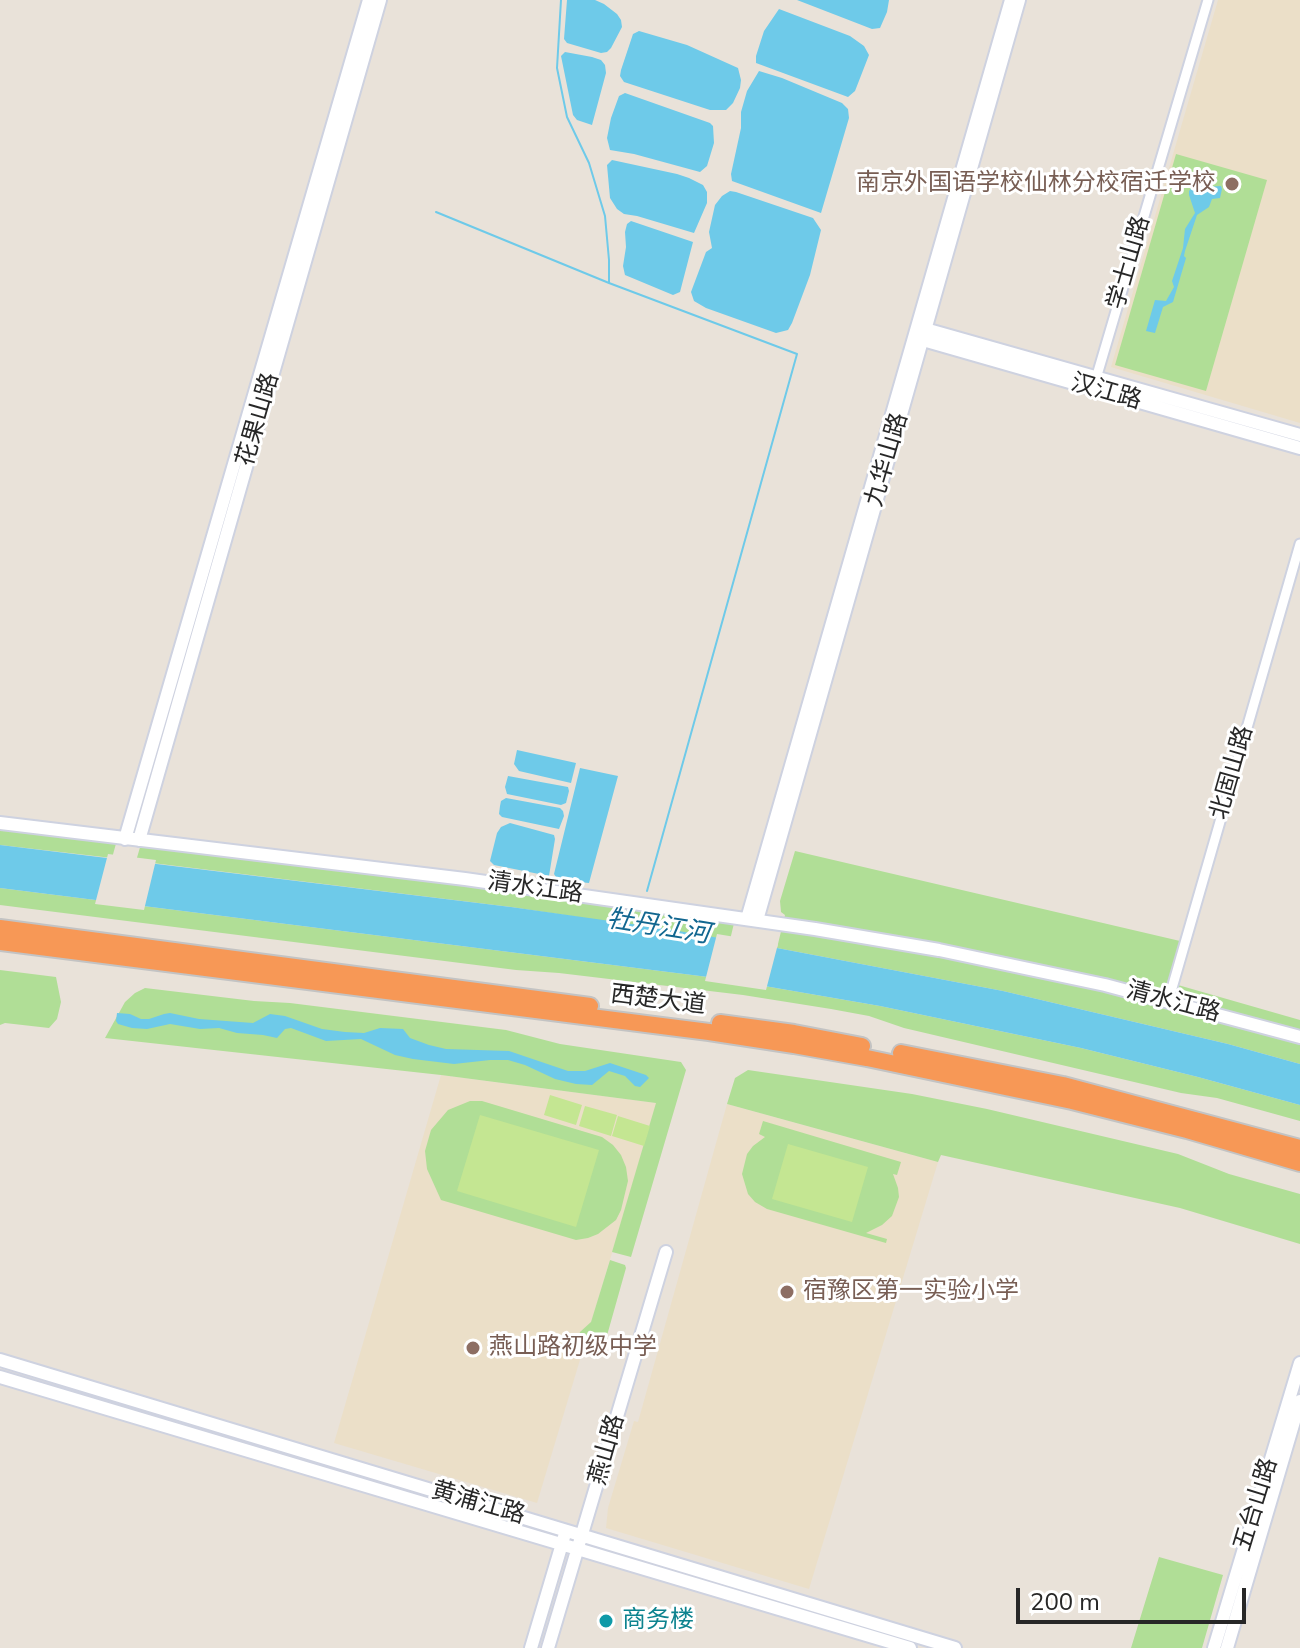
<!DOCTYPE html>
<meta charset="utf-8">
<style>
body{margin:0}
#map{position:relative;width:1300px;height:1648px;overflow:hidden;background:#e9e2d9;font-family:"Nunito Sans",sans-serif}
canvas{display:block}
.scale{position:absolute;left:1016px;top:1588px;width:230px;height:36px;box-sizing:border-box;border:4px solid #272727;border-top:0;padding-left:10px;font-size:24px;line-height:28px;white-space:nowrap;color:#272727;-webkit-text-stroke:6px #fff;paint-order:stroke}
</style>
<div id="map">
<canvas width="1300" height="1648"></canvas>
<div class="scale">200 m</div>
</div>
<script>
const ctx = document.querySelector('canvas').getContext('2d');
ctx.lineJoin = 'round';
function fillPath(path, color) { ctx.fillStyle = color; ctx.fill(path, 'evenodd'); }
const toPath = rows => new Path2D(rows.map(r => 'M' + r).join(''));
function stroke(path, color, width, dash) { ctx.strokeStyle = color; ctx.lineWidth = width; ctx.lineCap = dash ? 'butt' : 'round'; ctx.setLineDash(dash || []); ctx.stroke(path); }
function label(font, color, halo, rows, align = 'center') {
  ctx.font = font + ' "Nunito Sans","Noto Sans SC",sans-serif'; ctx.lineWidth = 6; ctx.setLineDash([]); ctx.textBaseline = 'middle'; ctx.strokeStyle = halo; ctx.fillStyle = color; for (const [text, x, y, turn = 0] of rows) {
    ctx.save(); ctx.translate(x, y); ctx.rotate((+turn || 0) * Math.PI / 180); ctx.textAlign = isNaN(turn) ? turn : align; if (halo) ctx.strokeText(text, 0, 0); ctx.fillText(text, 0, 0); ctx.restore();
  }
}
fillPath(toPath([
 [1218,0,1300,0,1300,423,1111,367],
 [441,1075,657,1103,537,1503,334,1443],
 [727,1104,938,1162,809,1589,606,1528,608,1508,634,1421,638,1422]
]), '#ebdfc8');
fillPath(toPath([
 [1176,154,1267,180,1206,391,1115,365],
 [0,826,117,840,112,858,0,845],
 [141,844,735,919,730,940,511,907,136,861],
 [795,851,1180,941,1166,988,1158,990,1101,978,1175,998,1178,985,1300,1020,1300,1064,1228,1044,1003,991,777,948,785,915,781,912,780,901],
 [0,888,724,979,880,1006,1081,1048,1198,1077,1300,1105,1300,1121,1217,1098,1181,1093,904,1028,869,1016,831,1009,743,995,559,973,516,970,0,905],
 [0,970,56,977,61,1002,57,1019,49,1028,5,1023,0,1025],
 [145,988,254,1001,290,1003,506,1030,560,1044,681,1062,686,1070,631,1257,612,1252,656,1103,441,1075,105,1038,125,1002,135,993],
 [748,1070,912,1094,987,1109,1178,1154,1229,1174,1300,1194,1300,1244,1180,1208,941,1155,938,1162,727,1104,735,1078],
 [470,1101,482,1101,602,1137,613,1145,621,1155,626,1167,628,1181,621,1210,616,1220,598,1234,588,1238,576,1240,441,1200,427,1169,425,1151,431,1130,448,1110],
 [763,1121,901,1162,897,1175,893,1174,898,1188,899,1197,892,1216,882,1225,866,1233,887,1239,886,1243,767,1209,755,1202,748,1194,742,1174,747,1154,753,1146,765,1137,759,1134],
 [610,1260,625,1265,626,1268,606,1339,579,1335,580,1332,591,1322],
 [1159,1557,1223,1575,1202,1648,1131,1648]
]), '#b0de96');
fillPath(toPath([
 [550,1095,582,1105,576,1125,544,1115],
 [585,1106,617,1115,611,1136,579,1126],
 [480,1115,599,1150,576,1227,457,1191],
 [618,1116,650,1126,644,1146,612,1136],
 [788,1144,868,1167,852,1222,772,1199]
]), '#c4e692');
fillPath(toPath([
 [567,0,595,0,604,4,617,14,621,20,622,27,611,48,607,52,601,53,567,43,564,39],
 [797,0,889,0,887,12,880,28,872,29],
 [779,9,850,36,864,46,869,55,855,91,848,97,756,63,756,56,764,31],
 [639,31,687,45,738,68,741,80,740,88,733,103,726,110,710,110,624,82,620,76,621,70,633,34],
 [565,52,592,57,601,60,605,65,606,73,592,125,577,120,573,115,561,56],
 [759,71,782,78,842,103,848,109,849,118,821,213,732,181,731,174,741,128,741,112,747,91],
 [625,93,710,123,713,126,714,143,707,166,700,172,634,154,610,150,607,138,611,118,619,96],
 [612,160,677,174,689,178,703,185,707,192,707,203,694,233,637,216,624,214,617,209,610,198,607,165],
 [1195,184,1206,187,1221,186,1222,189,1220,198,1212,199,1209,207,1197,215,1185,251,1184,256,1186,258,1173,302,1163,307,1155,333,1146,331,1155,300,1166,301,1174,287,1172,281,1183,248,1185,229,1195,213,1189,195,1189,191],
 [730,191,736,192,813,218,821,230,810,275,792,323,788,330,776,333,706,308,694,301,691,292,706,252,712,248,709,232,715,205,722,196],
 [631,221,693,242,680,292,673,295,625,275,623,266,626,247,625,232,627,224],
 [517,750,576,763,571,783,519,771,514,764],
 [580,768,618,776,589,883,558,880,554,874],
 [508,776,568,787,569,791,566,803,561,805,507,794,505,787],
 [506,798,560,808,563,811,564,816,559,829,502,817,499,814,500,806,501,801],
 [510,823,554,835,555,839,549,876,494,865,490,861,497,833,501,827],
 [0,845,511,907,667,929,777,948,1003,991,1228,1044,1300,1064,1300,1105,1198,1077,1081,1048,880,1006,724,979,0,888],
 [117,1013,130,1014,141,1019,149,1019,164,1014,170,1013,199,1019,253,1023,270,1014,285,1016,322,1029,345,1032,364,1033,380,1028,403,1029,410,1038,429,1045,446,1049,509,1051,568,1071,585,1071,610,1063,646,1075,649,1078,640,1087,635,1086,625,1076,609,1071,592,1085,576,1084,555,1079,525,1065,508,1060,490,1060,454,1064,413,1059,395,1055,361,1039,326,1041,291,1028,285,1029,277,1038,263,1035,237,1033,219,1028,200,1029,170,1024,147,1029,132,1028,118,1024,116,1021]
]), '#6ecae9');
fillPath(toPath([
 [108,854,156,860,144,910,95,904],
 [717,934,778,944,766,990,705,981]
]), '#e9e2d9');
stroke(toPath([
 [561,0,557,68,567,117,589,163,605,216,609,260,609,282],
 [436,212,609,283,797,354,647,891]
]), '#6ecae9', 2);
const street = toPath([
 [1095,382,1208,0],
 [1168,1002,1300,544]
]);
const secondary = toPath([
 [918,327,1300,435],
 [916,338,1300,448],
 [0,823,465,879,815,929,939,950,1105,985,1300,1037],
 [125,839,369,0],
 [139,840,380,0],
 [747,919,1011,0],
 [757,920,1019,0],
 [0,1360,955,1648],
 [0,1377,910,1648],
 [531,1648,564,1537],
 [548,1648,666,1252],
 [1214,1648,1300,1363],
 [1227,1648,1300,1401]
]);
const highway = toPath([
 [0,928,590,1006],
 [0,942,709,1032,794,1045,867,1058,1072,1101,1187,1130,1300,1163],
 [720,1023,794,1033,862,1046],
 [901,1053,1063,1085,1300,1148]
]);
stroke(street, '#ced2e0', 13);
stroke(secondary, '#ced2e0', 16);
stroke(highway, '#c3c3c3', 20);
stroke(street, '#fff', 9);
stroke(secondary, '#fff', 12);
stroke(highway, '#f79856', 16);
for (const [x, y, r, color] of [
 [1232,184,8,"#8d6e63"],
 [787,1292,8,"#8d6e63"],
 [473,1348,8,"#8d6e63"],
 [606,1621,8,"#0f9aa8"]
]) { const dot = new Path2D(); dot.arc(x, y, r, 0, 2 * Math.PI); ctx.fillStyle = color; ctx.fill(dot); stroke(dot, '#fff', 3); }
label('24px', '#785e54', '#fff', [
 ["南京外国语学校仙林分校宿迁学校",1216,184,"right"],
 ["宿豫区第一实验小学",803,1292],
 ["燕山路初级中学",489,1348]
], 'left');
label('24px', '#272727', '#fff', [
 ["学士山路",1130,263,-74],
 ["汉江路",1106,393,16],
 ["花果山路",259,420,-74],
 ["九华山路",888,460,-74],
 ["北固山路",1233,773,-74],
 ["清水江路",535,889,8],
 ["西楚大道",658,1001,7],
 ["清水江路",1173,1003,15],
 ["燕山路",608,1450,-74],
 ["黄浦江路",478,1504,16],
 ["五台山路",1257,1505,-73]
]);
label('24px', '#0d838f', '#fff', [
 ["商务楼",622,1621]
], 'left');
label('italic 26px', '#126790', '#fff', [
 ["牡丹江河",658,928,9]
]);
</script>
